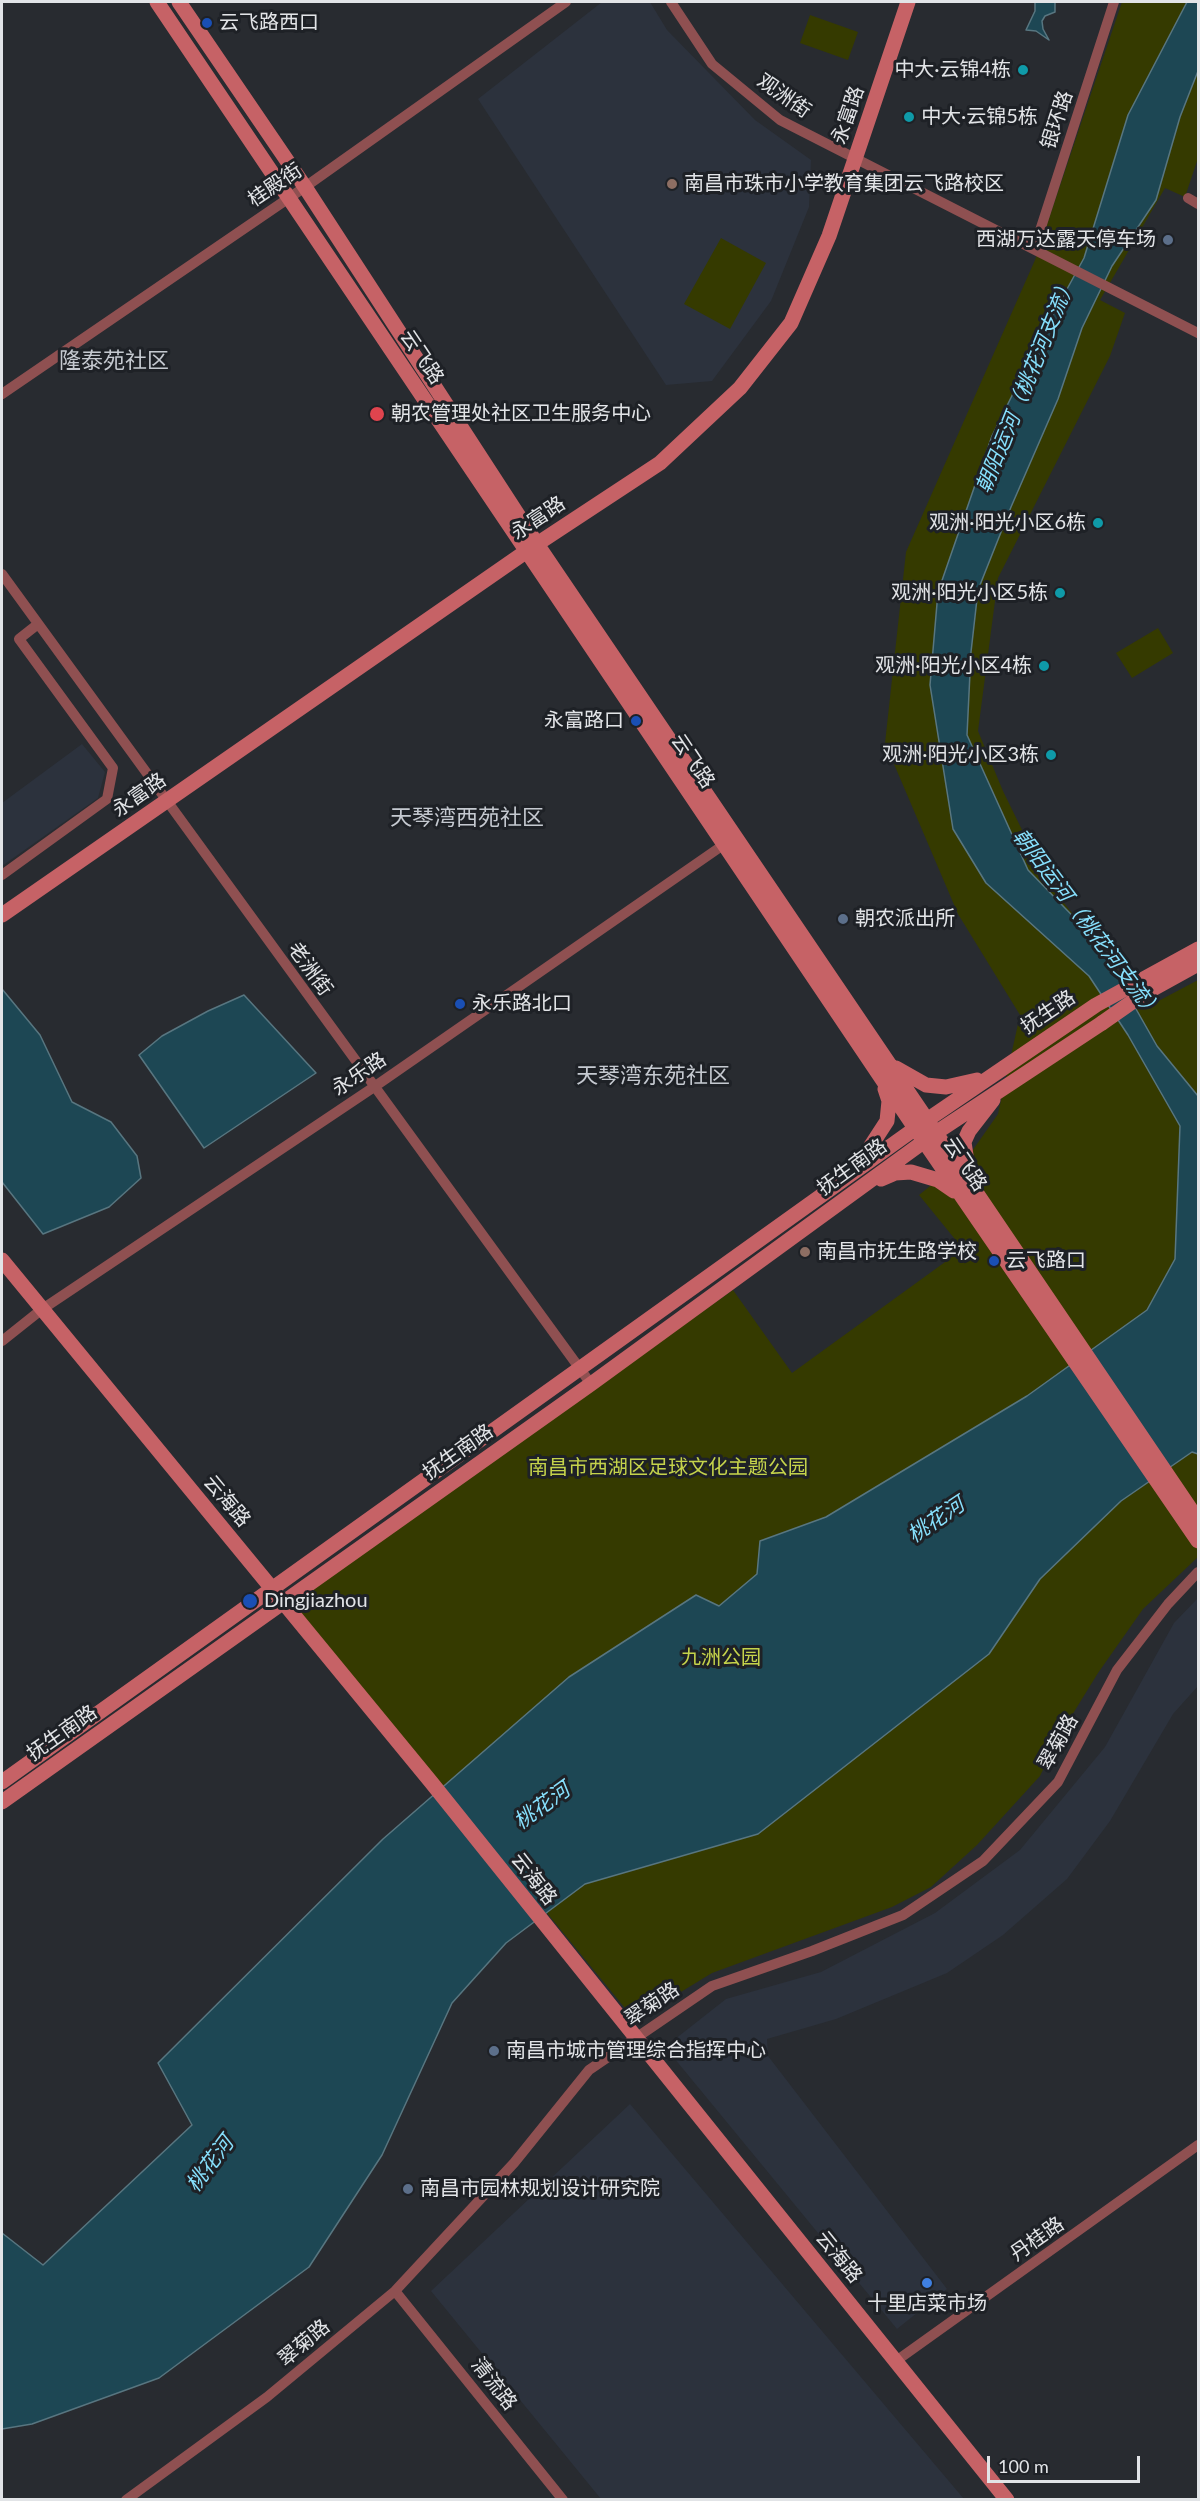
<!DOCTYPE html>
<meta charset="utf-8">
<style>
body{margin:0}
#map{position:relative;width:1200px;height:2501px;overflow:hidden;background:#282b30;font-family:Lato,sans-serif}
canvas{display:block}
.frame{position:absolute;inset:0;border:3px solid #e2e4e7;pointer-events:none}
.scale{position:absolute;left:987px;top:2456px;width:153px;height:27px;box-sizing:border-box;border:3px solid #e2e4e7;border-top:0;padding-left:8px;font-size:18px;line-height:21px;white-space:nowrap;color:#e2e4e7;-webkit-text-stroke:4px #1e2126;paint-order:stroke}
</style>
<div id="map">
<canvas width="1200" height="2501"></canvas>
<div class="frame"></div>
<div class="scale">100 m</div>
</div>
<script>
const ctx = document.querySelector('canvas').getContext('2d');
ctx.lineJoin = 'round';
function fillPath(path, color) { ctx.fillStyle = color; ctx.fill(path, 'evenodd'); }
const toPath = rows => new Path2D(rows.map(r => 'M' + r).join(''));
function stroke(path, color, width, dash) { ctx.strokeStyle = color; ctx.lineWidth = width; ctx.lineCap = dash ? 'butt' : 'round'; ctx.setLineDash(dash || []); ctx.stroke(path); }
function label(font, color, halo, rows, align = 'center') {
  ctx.font = font + ' Lato,"Noto Sans SC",sans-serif'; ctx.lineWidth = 6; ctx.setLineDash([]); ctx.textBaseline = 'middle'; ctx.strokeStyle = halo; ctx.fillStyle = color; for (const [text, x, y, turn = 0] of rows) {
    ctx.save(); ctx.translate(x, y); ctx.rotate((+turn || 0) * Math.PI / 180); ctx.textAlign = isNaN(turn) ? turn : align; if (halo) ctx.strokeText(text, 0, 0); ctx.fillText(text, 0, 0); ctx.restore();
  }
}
fillPath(toPath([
 [602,2,650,2,667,30,755,120,811,160,809,207,771,301,712,381,666,385,478,99],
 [82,744,105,772,98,798,2,866,2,803],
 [1198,1598,1198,1686,1173,1714,1110,1821,1067,1879,1003,1935,947,1973,836,2019,767,2039,768,2056,947,2289,897,2329,665,2047,726,1999,821,1972,935,1913,1020,1850,1105,1747,1174,1623],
 [630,2104,964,2499,601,2499,431,2291]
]), '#2c323d');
fillPath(toPath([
 [1122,2,1198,2,1198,158,1185,197,1165,188,1100,300,1125,313,1110,356,998,578,978,731,1003,791,1048,883,1147,1007,1198,980,1198,1557,1143,1609,1098,1673,1061,1733,1040,1776,977,1845,931,1887,892,1907,712,1973,640,2017,629,2013,292,1602,733,1290,792,1373,963,1249,919,1195,970,1154,998,1114,1020,1015,958,914,885,743,906,552,1035,260],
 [810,15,858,32,848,60,800,43],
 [721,238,766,263,730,329,684,304],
 [1158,628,1173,653,1132,678,1116,653]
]), '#353a00');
const water = toPath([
 [1035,2,1055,2,1055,12,1045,16,1042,21,1043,29,1049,40,1036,31,1026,30,1035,11,1035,2],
 [1187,2,1198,2,1198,71,1180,117,1156,200,1112,266,1082,328,1058,399,1011,507,978,590,971,652,967,735,1028,870,1098,942,1157,1046,1198,1096,1198,1454,1192,1452,1121,1501,1040,1579,989,1654,758,1834,585,1884,506,1943,452,2003,382,2155,309,2267,159,2378,32,2424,2,2429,2,2233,43,2265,192,2125,158,2063,383,1839,569,1677,696,1595,719,1606,757,1574,760,1541,826,1517,1027,1396,1147,1310,1175,1259,1180,1126,1128,1035,1089,976,986,883,953,829,930,685,938,592,992,436,1043,333,1084,258,1128,115,1187,2],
 [2,989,40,1035,72,1102,111,1122,137,1156,141,1178,109,1207,43,1234,2,1182,2,989],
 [244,995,316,1073,204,1148,139,1055,162,1036,208,1011,244,995]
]);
fillPath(water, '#1d4754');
stroke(water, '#587680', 1.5);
stroke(toPath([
 [671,2,712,64,780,120,1198,333],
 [1188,198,1198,204],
 [1034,249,1114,2],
 [2,394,305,187,566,2],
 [2,574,591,1384],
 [2,875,107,799,113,768,19,639,38,624],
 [2,1341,41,1310,374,1087,729,841],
 [395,2291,563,2500],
 [896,2361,1198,2145],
 [126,2500,267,2397,395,2291,514,2163,589,2070,712,1986,812,1951,903,1915,983,1861,1058,1782,1117,1670,1168,1604,1198,1572]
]), '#8f5051', 10);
stroke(toPath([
 [157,2,915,1128,1198,1541],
 [179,2,305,187,537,544,1198,1520],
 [2,915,537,544,660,463,740,388,791,323,829,236,908,2],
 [1142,995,1198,964],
 [896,1068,926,1085,946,1087,977,1080],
 [861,1161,887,1121,889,1101,885,1089],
 [969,1175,964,1142,969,1131,993,1100],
 [881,1179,895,1173,911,1172,938,1180,954,1191],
 [2,1260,431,1782,1007,2500],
 [2,1782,927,1120,1096,1005,1198,949],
 [2,1802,591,1384,937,1132,1102,1023]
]), '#c66266', 15);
stroke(toPath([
 [1102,1023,1142,995]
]), '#c66266', 15);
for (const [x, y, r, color] of [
 [207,23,6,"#1a4fb4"],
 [1023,70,6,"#0f9aa8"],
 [909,117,6,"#0f9aa8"],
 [672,184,6,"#8d6e63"],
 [1168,240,6,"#5c6f8a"],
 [377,414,8,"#e0444e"],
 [1098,523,6,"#0f9aa8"],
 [1060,593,6,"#0f9aa8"],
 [1044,666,6,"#0f9aa8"],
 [636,721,6,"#1a4fb4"],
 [1051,755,6,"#0f9aa8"],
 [843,919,6,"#5c6f8a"],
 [460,1004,6,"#1a4fb4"],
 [805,1252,6,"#8d6e63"],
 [994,1261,6,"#1a4fb4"],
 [250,1601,8,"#1a4fb4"],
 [494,2051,6,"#5c6f8a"],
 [408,2189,6,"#5c6f8a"],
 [927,2283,6,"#3f7fe0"]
]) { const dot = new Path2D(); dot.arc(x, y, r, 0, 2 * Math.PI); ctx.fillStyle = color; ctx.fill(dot); stroke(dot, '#1e2126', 2); }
label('20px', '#e2e4e7', '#1e2126', [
 ["云飞路西口",219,23],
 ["中大·云锦4栋",1011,70,"right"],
 ["中大·云锦5栋",921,117],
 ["南昌市珠市小学教育集团云飞路校区",684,184],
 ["西湖万达露天停车场",1156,240,"right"],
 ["朝农管理处社区卫生服务中心",391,414],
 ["观洲·阳光小区6栋",1086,523,"right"],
 ["观洲·阳光小区5栋",1048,593,"right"],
 ["观洲·阳光小区4栋",1032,666,"right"],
 ["永富路口",624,721,"right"],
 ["观洲·阳光小区3栋",1039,755,"right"],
 ["朝农派出所",855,919],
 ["永乐路北口",472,1004],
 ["南昌市抚生路学校",817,1252],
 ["云飞路口",1006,1261],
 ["Dingjiazhou",264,1601],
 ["南昌市城市管理综合指挥中心",506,2051],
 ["南昌市园林规划设计研究院",420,2189],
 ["十里店菜市场",927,2304,"center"]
], 'left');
label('20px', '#e2e4e7', '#1e2126', [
 ["观洲街",784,96,35],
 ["永富路",848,115,-71],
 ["银环路",1057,120,-72],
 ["桂殿街",275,185,-34],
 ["云飞路",422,357,56],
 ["永富路",538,518,-34],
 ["云飞路",693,761,56],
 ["永富路",139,795,-35],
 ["老洲街",310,969,54],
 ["抚生路",1048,1012,-34],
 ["永乐路",359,1074,-34],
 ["云飞路",965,1164,56],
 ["抚生南路",852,1167,-36],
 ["抚生南路",458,1452,-35],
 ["云海路",227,1501,50],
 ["抚生南路",62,1733,-35],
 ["翠菊路",1058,1742,-61],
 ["云海路",534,1879,52],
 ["翠菊路",652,2004,-34],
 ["丹桂路",1037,2239,-35],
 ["云海路",839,2257,51],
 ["翠菊路",304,2343,-40],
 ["清流路",494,2384,52]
]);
label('20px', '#c5d34b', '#1e2126', [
 ["南昌市西湖区足球文化主题公园",668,1468],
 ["九洲公园",721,1658]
]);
label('italic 21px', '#86dffc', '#1e2126', [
 ["朝阳运河（桃花河支流）",1026,385,-68],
 ["朝阳运河（桃花河支流）",1087,924,53],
 ["桃花河",936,1520,-34],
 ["桃花河",542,1806,-36],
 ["桃花河",210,2164,-53]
]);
label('22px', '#c5c9d0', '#1e2126', [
 ["隆泰苑社区",114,361],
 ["天琴湾西苑社区",467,818],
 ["天琴湾东苑社区",653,1076]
]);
</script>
